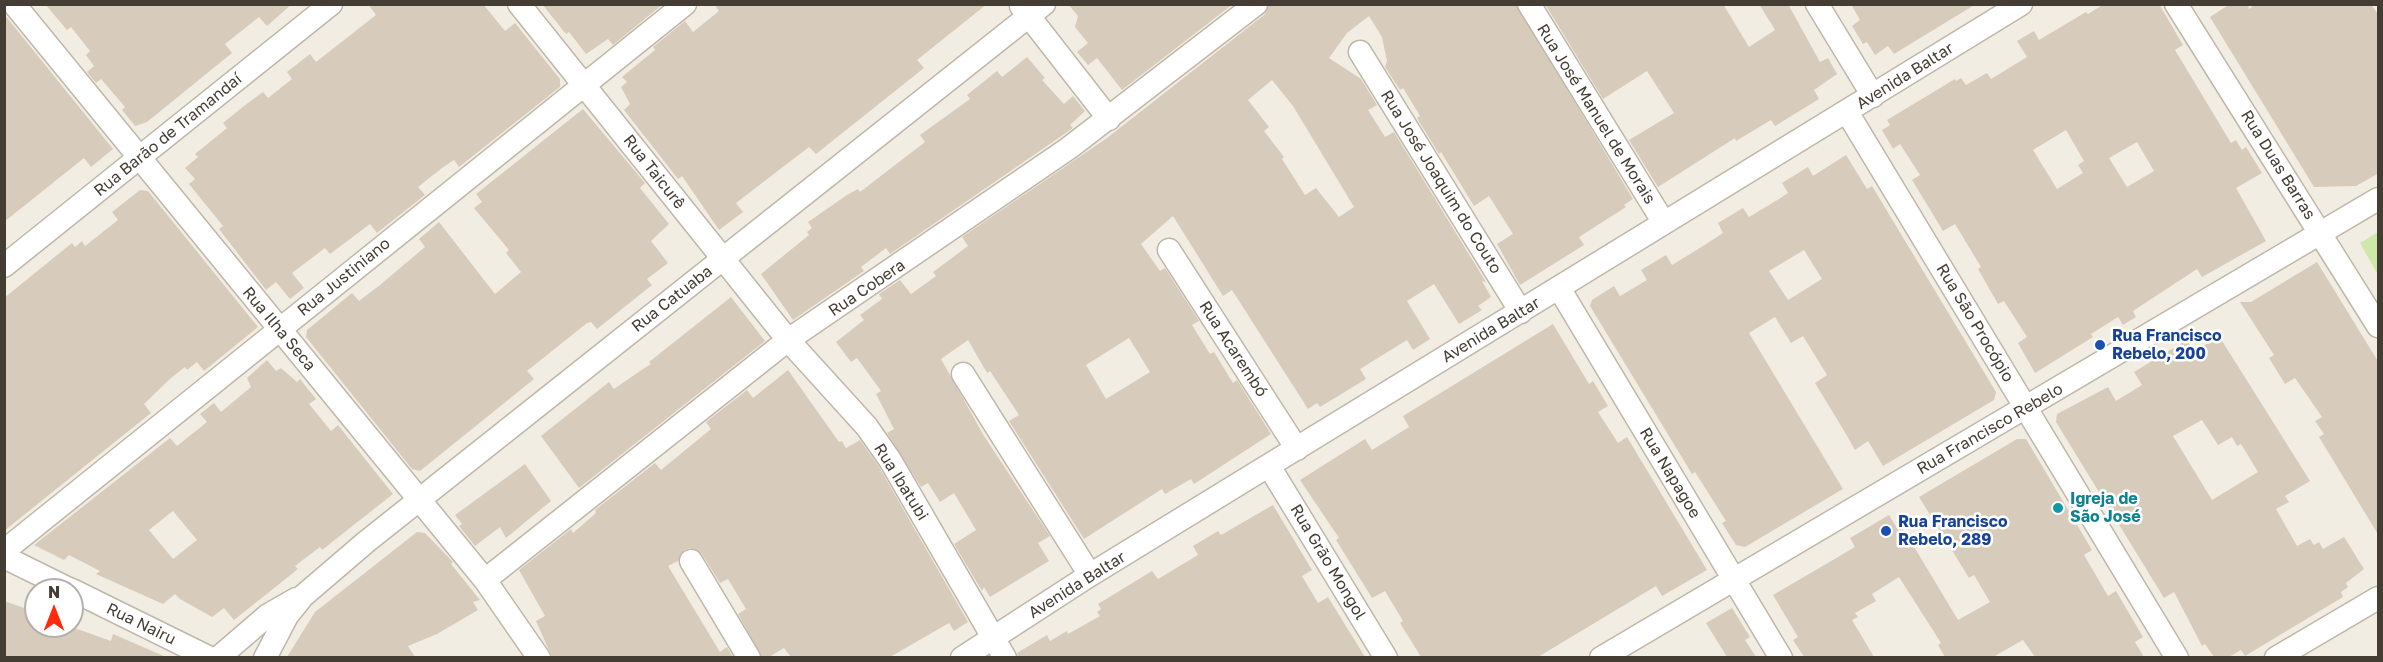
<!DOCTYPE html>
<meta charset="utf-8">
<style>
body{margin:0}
#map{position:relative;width:2383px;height:662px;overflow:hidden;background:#f2ede3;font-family:"Golos Text",sans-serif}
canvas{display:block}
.frame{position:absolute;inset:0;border:6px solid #443d33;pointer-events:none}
.north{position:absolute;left:24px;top:578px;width:60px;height:60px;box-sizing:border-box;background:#fff;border:2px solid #b4b1ad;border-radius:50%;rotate:0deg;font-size:16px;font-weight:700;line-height:24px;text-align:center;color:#443d33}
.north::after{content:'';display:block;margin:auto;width:21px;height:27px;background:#ff2b0c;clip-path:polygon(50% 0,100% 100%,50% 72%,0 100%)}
</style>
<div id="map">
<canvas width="2383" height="662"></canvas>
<div class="frame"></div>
<div class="north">N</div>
</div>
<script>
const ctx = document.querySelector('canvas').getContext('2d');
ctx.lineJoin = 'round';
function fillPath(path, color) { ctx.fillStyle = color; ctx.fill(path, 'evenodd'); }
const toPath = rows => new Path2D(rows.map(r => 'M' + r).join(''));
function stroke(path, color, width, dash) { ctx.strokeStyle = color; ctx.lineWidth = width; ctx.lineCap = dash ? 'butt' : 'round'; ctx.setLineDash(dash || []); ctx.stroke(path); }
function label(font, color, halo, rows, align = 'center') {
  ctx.font = font + ' "Golos Text",sans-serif'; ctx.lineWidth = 5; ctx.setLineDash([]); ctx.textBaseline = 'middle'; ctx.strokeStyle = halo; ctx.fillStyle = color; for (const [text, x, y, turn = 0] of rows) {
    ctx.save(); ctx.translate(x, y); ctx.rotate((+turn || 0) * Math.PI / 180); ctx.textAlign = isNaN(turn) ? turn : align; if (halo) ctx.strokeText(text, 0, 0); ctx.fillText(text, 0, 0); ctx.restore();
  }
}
fillPath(toPath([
 [2378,232,2378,275,2360,243]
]), '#cde8a9');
fillPath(toPath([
 [45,4,292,4,267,26,259,17,225,44,232,53,147,122,135,126,122,110,125,107,101,79,96,83,87,72,94,66,86,55,90,51,71,27,67,30],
 [368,4,483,4,505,31,515,23,560,79,560,87,459,167,454,160,442,168,418,187,425,195,377,233,370,224,330,254,325,248,292,273,304,288,290,299,276,282,266,290,219,229,223,226,189,184,195,179,185,168,198,157,195,154,227,128,223,123,244,106,263,92,268,98,292,79,287,72,310,54,316,62,376,15],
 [542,4,663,4,613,45,608,39,586,54,569,32,566,34],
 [714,4,987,4,917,60,924,68,816,154,809,147,736,203,743,212,719,230,682,176,678,179,624,110,630,104,621,87,627,82,622,77,655,50,653,47,685,21,693,32,719,11],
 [1068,4,1233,4,1122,90,1097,58,1088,65,1077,52,1088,43,1075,27,1078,16],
 [1269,4,1516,4,1633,199,1624,205,1626,207,1579,237,1584,245,1520,285,1497,244,1513,234,1489,196,1474,206,1441,152,1439,154,1417,118,1420,116,1403,88,1400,90,1385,67,1387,61,1382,37,1369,16,1347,33,1329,58,1361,79,1377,105,1368,110,1385,137,1394,132,1486,282,1482,281,1491,297,1478,306,1482,310,1459,324,1434,284,1407,301,1430,339,1413,350,1407,340,1360,369,1366,379,1320,407,1317,403,1308,409,1232,290,1223,296,1173,216,1141,244,1160,271,1165,268,1199,321,1192,325,1210,354,1214,352,1233,383,1237,380,1271,434,1194,484,1191,479,1165,494,1162,489,1084,539,1009,421,1019,415,990,371,987,373,968,340,941,359,984,436,1050,536,1038,543,1049,561,990,597,984,587,982,591,954,544,976,530,954,493,940,502,928,483,921,487,887,433,894,429,876,394,881,391,857,358,851,362,836,342,864,320,860,315,882,299,879,294,900,280,911,294,936,276,933,272,968,246,962,237,1107,138,1264,15],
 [1272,80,1293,106,1354,207,1339,217,1316,188,1305,195,1282,159,1284,157,1264,131,1269,127,1248,100],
 [1129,338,1150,372,1106,399,1086,365],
 [1545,4,1723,4,1749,47,1775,30,1759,4,1788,4,1820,62,1828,58,1837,74,1814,90,1819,99,1775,126,1771,120,1736,141,1735,138,1658,187,1629,140,1674,113,1647,71,1603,99],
 [1851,4,1976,4,1894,54,1888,46,1875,55,1867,42,1863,44,1852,26,1860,20],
 [2104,4,2159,4,2183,45,2175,50,2231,143,2236,140,2242,150,2246,147,2262,173,2236,188,2266,241,2202,277,2197,269,2133,311,2136,317,2123,325,2118,317,2091,334,2093,337,2035,373,2018,343,2027,337,2004,301,1998,304,1978,269,1981,267,1955,224,1943,231,1912,180,1920,175,1900,144,1893,149,1882,130,1890,125,1887,120,1955,79,1956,81,1961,78,1966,85,1987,73,1991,79,2027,57,2017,41,2034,31,2039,40,2086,12,2088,14],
 [2066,130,2084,161,2078,165,2083,173,2057,189,2033,150],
 [2137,142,2154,171,2127,187,2109,158],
 [2230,4,2248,4,2249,9,2256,4,2371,4,2379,16,2379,173,2356,186,2314,187,2210,17],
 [4,14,113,149,91,167,84,158,4,222],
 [1027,57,1045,78,1042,80,1064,104,1073,96,1085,111,1070,125,1073,128,890,254,886,248,861,267,864,271,793,320,761,274,809,235,807,232,812,228,808,222,847,195,858,189,860,192,925,142,920,135,970,99,967,95,997,71,1002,77],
 [583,109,645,183,640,188,669,224,651,241,668,263,647,279,652,285,597,329,591,322,587,323,527,371,534,379,420,471,412,469,306,337,307,330,352,293,359,301,380,285,425,247,419,239,439,222,495,294,521,272,506,253,509,250,474,208,482,202,476,194],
 [1846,155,1867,189,1872,186,1996,392,1994,400,1883,466,1868,441,1855,450,1846,434,1815,383,1827,375,1803,336,1791,343,1775,317,1749,333,1843,489,1745,547,1736,545,1722,523,1726,521,1695,472,1692,474,1590,306,1592,300,1614,286,1620,296,1647,280,1641,270,1666,255,1672,265,1703,246,1723,233,1718,223,1743,208,1749,217,1779,199,1788,193,1782,183,1808,167,1813,176],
 [1804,250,1822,279,1788,300,1769,271],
 [140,190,148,191,258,327,204,371,197,362,187,370,185,367,171,378,144,404,151,413,4,531,4,298,72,243,75,247,82,241,85,246,118,220,112,212],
 [2317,262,2379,363,2379,536,2319,437,2324,434,2315,421,2322,417,2295,378,2285,384,2269,358,2274,355,2240,302,2251,302],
 [731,297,765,341,579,488,541,436,609,382,614,389,643,369,651,364,649,362],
 [1553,324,1589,384,1593,381,1608,406,1598,412,1618,443,1627,437,1707,570,1662,596,1656,586,1538,657,1421,657,1400,623,1403,621,1385,591,1372,598,1336,540,1339,538,1300,480,1365,439,1372,450,1409,427,1403,416],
 [2219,336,2310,481,2285,496,2289,502,2276,509,2297,546,2310,539,2314,545,2319,542,2323,549,2344,537,2364,569,2346,583,2348,587,2341,592,2343,597,2245,656,2241,650,2229,657,2214,657,2205,644,2202,646,2174,592,2164,598,2056,422,2057,414,2108,387,2116,401,2142,385,2134,372,2187,340,2194,352],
 [2202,420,2218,445,2232,437,2237,446,2241,444,2258,472,2212,500,2173,436],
 [267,360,276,371,281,368,297,382,300,379,316,399,309,404,331,431,338,425,393,494,322,550,320,547,295,566,298,569,234,620,224,608,212,617,180,599,175,594,163,604,96,574,100,571,69,555,64,560,34,545,170,438,177,446,207,422,200,414,214,403,221,412,251,387,247,378],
 [173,511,197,540,173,559,149,530],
 [788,370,839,442,842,441,846,448,860,440,879,467,968,622,954,631,949,623,890,657,791,657,784,648,769,657,762,657,738,614,746,609,728,579,720,583,702,554,690,548,684,550,678,561,668,566,720,652,727,647,733,657,552,657,536,621,545,616,519,570,571,529,573,533,596,513,595,510,655,463,661,470,711,429,706,422,747,390,753,398],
 [2017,439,2026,439,2092,550,2084,555,2108,596,2116,591,2143,637,2135,642,2144,657,2035,657,2023,640,1993,657,1945,657,1938,645,1941,643,1899,577,1872,594,1876,601,1855,613,1858,617,1852,620,1874,657,1804,657,1793,640,1798,637,1773,595,1855,547,1850,538,1889,515,1897,528,1901,525,1958,620,1990,602,1974,575,1969,578,1919,497],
 [525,464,551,501,506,538,500,527,475,546,459,526,462,524,455,515],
 [1273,505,1312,570,1302,576,1318,603,1328,597,1365,657,1018,657,1017,653,1047,635,1050,641,1067,631,1068,634,1100,616,1097,612,1101,609,1098,604,1152,571,1158,579,1198,555,1193,546,1218,531,1221,535],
 [417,532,425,533,453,562,451,564,480,600,473,602,478,610,437,634,408,646,415,657,287,657,315,612],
 [4,601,36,612,36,626,69,626,111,641,113,634,166,657,4,657],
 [1732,608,1750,637,1745,640,1756,657,1727,657,1706,623]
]), '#d7cbbb');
const minor = toPath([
 [14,4,485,580,539,658],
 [519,4,788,340,867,427,890,460,1005,658],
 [1529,4,1664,223],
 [1817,4,1873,96],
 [2176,4,2378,326],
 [1021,6,1109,119],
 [1360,52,1521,312],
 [1847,112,2177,658],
 [1169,250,1297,449],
 [4,266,331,4],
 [1559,288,1781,658],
 [963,374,1090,575],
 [1269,466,1386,658],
 [4,551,685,4],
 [4,557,71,590],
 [691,561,749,658],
 [485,580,788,340,1069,148,1256,4],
 [72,590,210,658],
 [218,658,268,615,296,599],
 [265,658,287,616,303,596,366,542,1044,4],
 [962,658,1090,575,2021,4],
 [1601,658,2378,199],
 [2276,658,2378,598]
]);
stroke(minor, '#c0b7a8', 25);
stroke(minor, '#fff', 22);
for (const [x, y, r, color] of [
 [2100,345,6,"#1a4fb4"],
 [2058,508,6,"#0f9aa8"],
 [1886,531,6,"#1a4fb4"]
]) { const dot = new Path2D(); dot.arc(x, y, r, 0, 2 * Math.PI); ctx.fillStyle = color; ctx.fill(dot); stroke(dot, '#fff', 2); }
label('16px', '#443d33', '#fff', [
 ["Avenida Baltar",1905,76,-32],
 ["Rua José Manuel de Morais",1596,114,58],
 ["Rua Barão de Tramandaí",168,135,-39],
 ["Rua Duas Barras",2278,165,58],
 ["Rua Taicurê",654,172,52],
 ["Rua José Joaquim do Couto",1441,182,58],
 ["Rua Justiniano",344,277,-39],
 ["Rua Cobera",867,288,-34],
 ["Rua Catuaba",672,299,-38],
 ["Rua São Procópio",1975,323,59],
 ["Rua Ilha Seca",279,329,50],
 ["Avenida Baltar",1491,330,-31],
 ["Rua Acarembó",1233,349,57],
 ["Rua Francisco Rebelo",1990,429,-30],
 ["Rua Napagoe",1670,473,59],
 ["Rua Ibatubi",901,482,58],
 ["Rua Grão Mongol",1328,562,59],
 ["Avenida Baltar",1077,585,-32],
 ["Rua Nairu",141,624,26]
]);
label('bold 16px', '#164399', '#fff', [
 ["Rua Francisco",2112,336],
 ["Rebelo, 200",2112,354],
 ["Rua Francisco",1898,522],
 ["Rebelo, 289",1898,540]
], 'left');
label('bold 16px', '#0d838f', '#fff', [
 ["Igreja de",2070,499],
 ["São José",2070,517]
], 'left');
</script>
